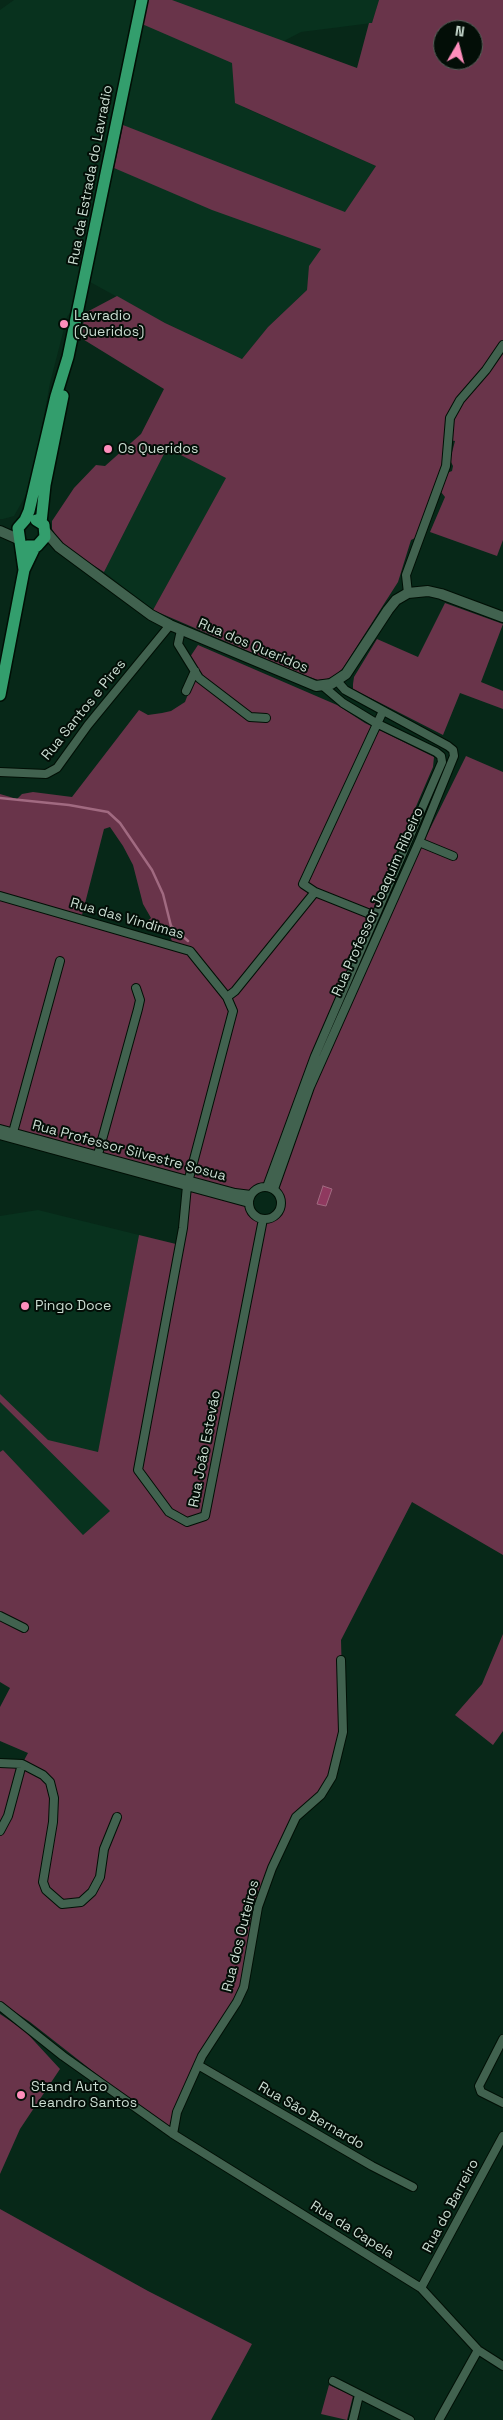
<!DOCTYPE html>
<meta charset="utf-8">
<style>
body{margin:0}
#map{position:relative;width:503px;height:2420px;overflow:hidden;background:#072818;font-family:"Space Grotesk",sans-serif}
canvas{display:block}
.north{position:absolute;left:433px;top:20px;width:50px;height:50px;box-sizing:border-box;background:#030e07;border:1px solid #536058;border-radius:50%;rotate:8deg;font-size:14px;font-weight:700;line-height:20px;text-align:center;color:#cadcd1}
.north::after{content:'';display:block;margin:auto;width:18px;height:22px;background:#fe8ebc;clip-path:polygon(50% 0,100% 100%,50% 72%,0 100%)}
</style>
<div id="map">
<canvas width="503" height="2420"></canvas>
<div class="north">N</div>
</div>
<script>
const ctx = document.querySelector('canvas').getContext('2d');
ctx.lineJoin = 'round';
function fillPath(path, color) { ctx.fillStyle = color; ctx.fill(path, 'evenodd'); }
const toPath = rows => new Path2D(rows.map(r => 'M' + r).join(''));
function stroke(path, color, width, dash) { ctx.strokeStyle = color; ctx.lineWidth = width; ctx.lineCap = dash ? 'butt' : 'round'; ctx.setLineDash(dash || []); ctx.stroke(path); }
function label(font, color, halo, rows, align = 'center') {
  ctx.font = font + ' "Space Grotesk",sans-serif'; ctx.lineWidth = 4; ctx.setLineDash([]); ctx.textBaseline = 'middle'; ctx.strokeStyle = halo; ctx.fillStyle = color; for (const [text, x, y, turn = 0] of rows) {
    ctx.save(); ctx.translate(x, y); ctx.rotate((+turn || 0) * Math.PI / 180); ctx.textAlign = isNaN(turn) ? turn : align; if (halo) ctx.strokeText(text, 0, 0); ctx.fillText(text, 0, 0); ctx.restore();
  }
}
fillPath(toPath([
 [14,0,379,0,372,23,301,32,240,64,243,107,376,166,310,266,307,290,268,327,242,359,165,323,90,282,67,317,50,383,31,486,14,516,3,519,0,519,0,10],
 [167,448,227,478,153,610,104,572],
 [38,1210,139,1235,91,1490,110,1511,83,1535,3,1450,0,1452,0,1216]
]), '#08321e');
fillPath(toPath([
 [146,0,172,0,357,68,369,23,372,23,379,0,503,0,503,540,497,556,430,532,445,497,441,492,447,473,452,471,453,466,450,460,455,441,449,440,446,466,419,536,411,540,398,582,343,668,336,675,327,679,318,680,299,673,153,610,226,478,167,448,104,572,69,550,60,542,52,529,52,521,74,488,96,465,105,466,141,434,164,389,81,338,85,313,117,296,165,323,242,359,268,327,307,290,309,266,321,249,212,210,114,168,123,125,345,212,376,166,235,103,232,63,142,24],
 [443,30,473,30,473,60,443,60],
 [445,603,503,624,481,682,503,691,503,709,460,693,443,735,353,689,353,684,354,677,377,639,418,657],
 [198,645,337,705,365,723,434,757,433,767,377,897,371,926,286,1134,373,944,466,756,503,772,503,1555,412,1502,341,1640,343,1717,338,1757,321,1795,296,1817,258,1907,244,1987,195,2072,173,2134,30,2022,0,2002,0,1763,22,1764,28,1753,0,1741,0,1707,10,1688,0,1682,0,1452,3,1450,83,1535,110,1511,0,1402,0,1394,48,1440,98,1452,139,1235,180,1245,187,1186,249,1203,253,1214,263,1219,276,1216,281,1208,281,1200,275,1190,268,1187,260,1188,251,1195,0,1129,0,794,17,799,22,794,33,792,72,797,139,710,148,715,162,713,171,711,185,702,192,684,198,678,188,660],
 [110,827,123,846,133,865,143,904,151,918,141,926,170,936,173,944,81,919,104,829],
 [503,1634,503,1731,493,1745,455,1715,482,1684],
 [0,2014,24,2030,60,2069,20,2129,0,2174],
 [0,2209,148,2291,252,2344,211,2420,0,2420],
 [329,2385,353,2396,347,2420,321,2414]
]), '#69344a');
const water = toPath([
 [323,1186,332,1189,326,1206,317,1204,323,1186]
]);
fillPath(water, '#8f395f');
stroke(water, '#a16a81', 1);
stroke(toPath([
 [0,798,69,805,108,812,120,823,152,870,163,894,171,926,188,941]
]), '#a16a81', 2.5);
const street = toPath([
 [408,593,406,575,446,466,450,418,460,400,486,370,503,345],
 [181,630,178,644,199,678,250,717,266,718],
 [186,691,195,671],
 [0,772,46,774,57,768,88,725,170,625],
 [419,842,453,856],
 [0,896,190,951,227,997,233,1011,187,1186,183,1228,138,1470,169,1512,187,1522,205,1516,263,1219],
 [375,916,315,892,303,884,383,711],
 [227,997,235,991,315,892],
 [0,1129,235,1193,251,1195],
 [0,1135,249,1203],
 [12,1136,60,961],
 [97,1158,138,1009,140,1000,136,988],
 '249 1203a16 16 0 1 1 32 0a16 16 0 1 1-32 0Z',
 [267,1187,315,1056,442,762,441,756,436,752,376,723,343,703,323,686],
 [274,1189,310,1087,419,842,454,756,453,750,448,746,345,690,338,682],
 [0,1616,24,1628],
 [0,1763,22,1764,43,1775,50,1782,54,1798,53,1822,43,1882,46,1890,62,1904,81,1902,92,1892,100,1877,104,1849,117,1817],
 [0,1831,8,1816,22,1764],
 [0,2006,63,2056,173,2134,421,2288,478,2350,503,2366],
 [503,2039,479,2086,481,2092,503,2103],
 [198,2065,372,2166,413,2187],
 [173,2134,177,2112,202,2056,237,2002,244,1987,258,1907,272,1868,296,1817,321,1795,332,1777,343,1732,341,1660],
 [421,2288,503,2136],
 [333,2381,410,2420],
 [353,2420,359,2395],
 [439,2420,478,2350]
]);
const secondary = toPath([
 [0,531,18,539],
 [46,532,59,547,151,615,170,625,316,686,331,684,346,674,388,610,396,600,408,593,428,591,441,594,503,617]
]);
const primary = toPath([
 [41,523,45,485,63,396],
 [27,546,37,546,45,537,44,525,36,520],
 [24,570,18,528,25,520,29,511,56,396,68,357,142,0],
 [0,695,24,570,35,547]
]);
stroke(street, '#000f05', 10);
stroke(secondary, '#000f05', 12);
stroke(primary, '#000f05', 14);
stroke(street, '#41624f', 8);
stroke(secondary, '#41624f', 10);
stroke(primary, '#339e6d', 11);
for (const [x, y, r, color] of [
 [64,324,5,"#fe8ebc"],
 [108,449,5,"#fe8ebc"],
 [25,1306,5,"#fe8ebc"],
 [21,2095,5,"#fe8ebc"]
]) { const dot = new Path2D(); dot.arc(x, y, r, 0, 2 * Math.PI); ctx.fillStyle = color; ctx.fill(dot); stroke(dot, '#030e07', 2); }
label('14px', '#cadcd1', '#030e07', [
 ["Rua da Estrada do Lavradio",91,175,-79],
 ["Rua dos Queridos",253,646,23],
 ["Rua Santos e Pires",84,710,-51],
 ["Rua Professor Joaquim Ribeiro",378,902,-66],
 ["Rua das Vindimas",127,919,16],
 ["Rua Professor Silvestre Sosua",129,1151,15],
 ["Rua João Estevão",205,1449,-79],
 ["Rua dos Outeiros",241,1936,-76],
 ["Rua São Bernardo",311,2116,30],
 ["Rua do Barreiro",451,2206,-62],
 ["Rua da Capela",352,2230,32]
]);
label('14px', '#cadcd1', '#030e07', [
 ["Lavradio",74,316],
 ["(Queridos)",74,332],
 ["Os Queridos",118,449],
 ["Pingo Doce",35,1306],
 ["Stand Auto",31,2087],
 ["Leandro Santos",31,2103]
], 'left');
</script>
